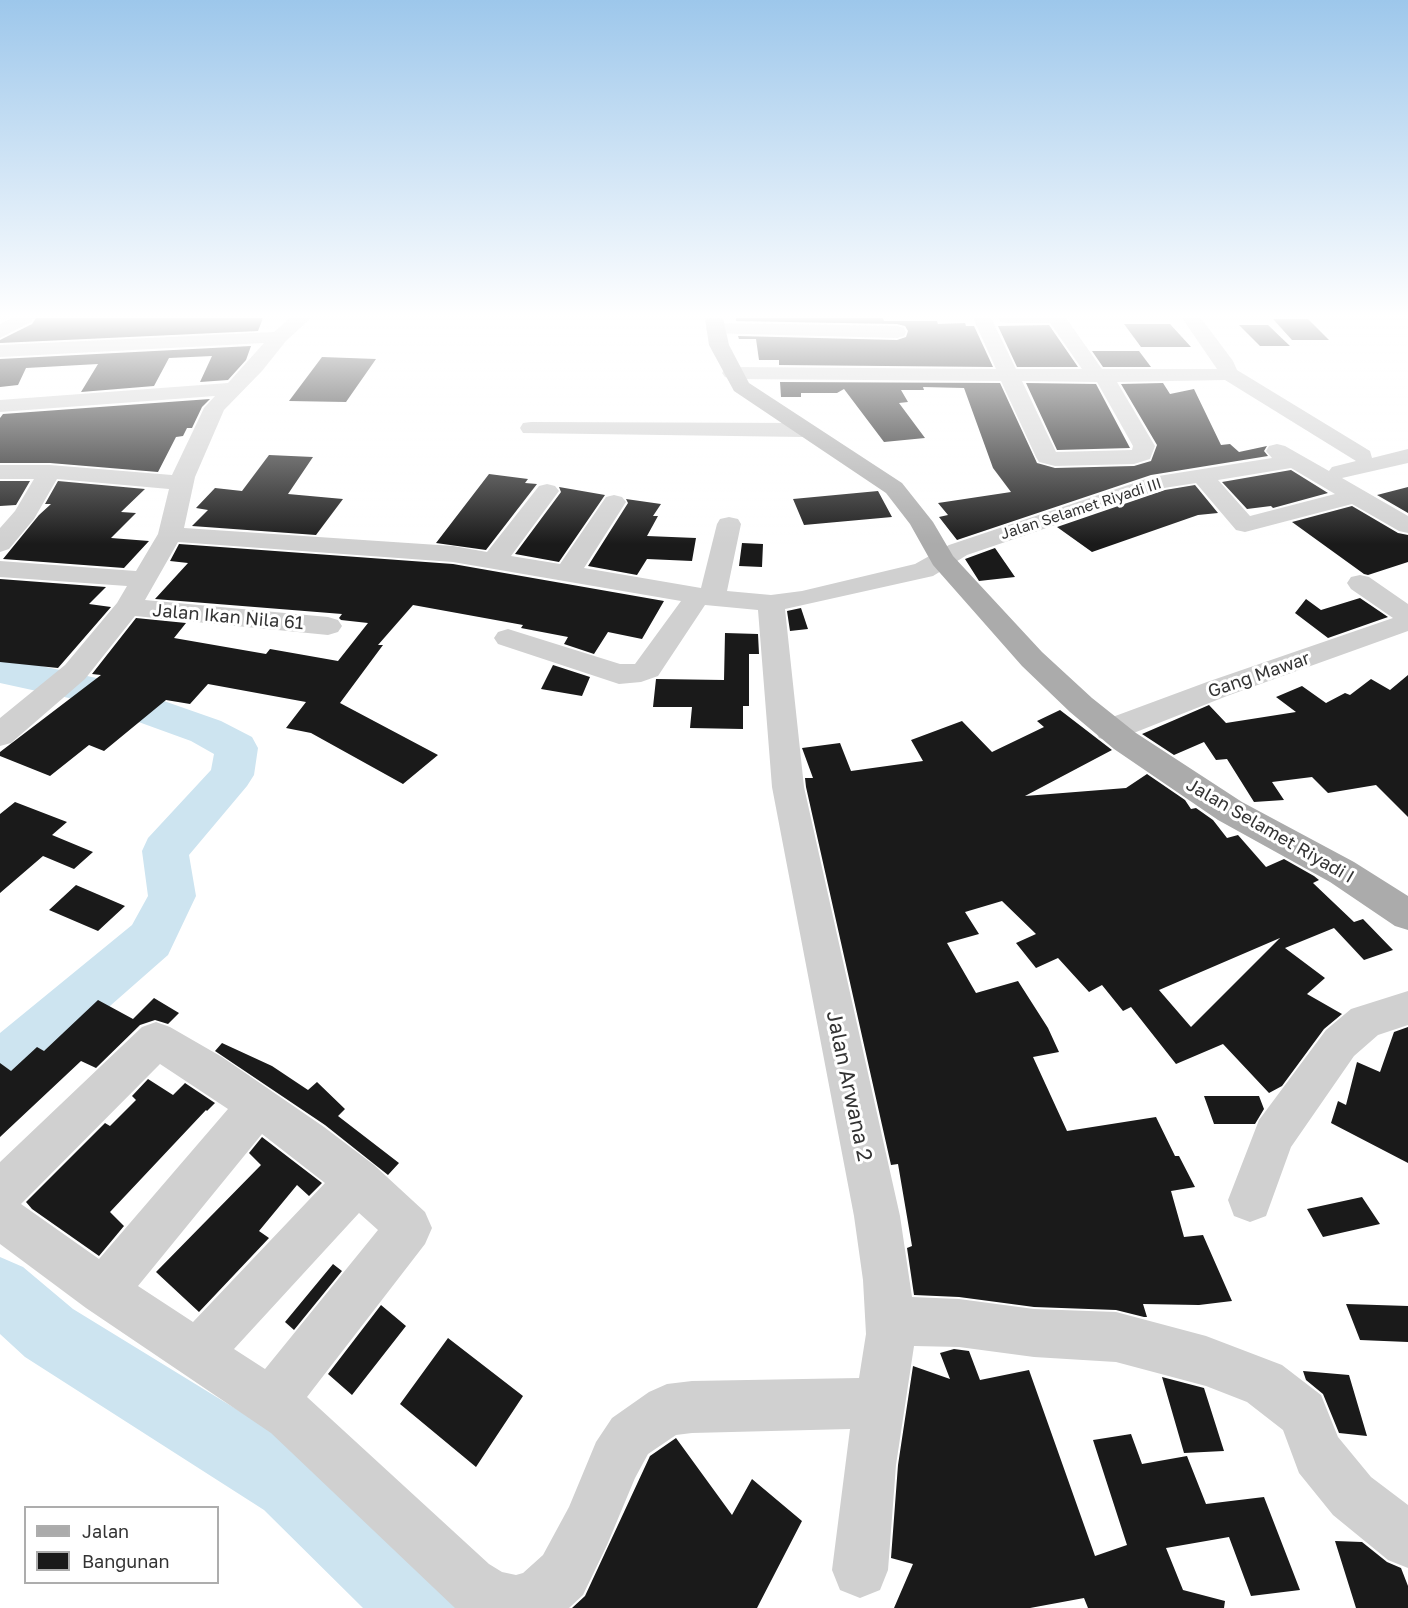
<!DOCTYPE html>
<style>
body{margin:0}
#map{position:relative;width:1408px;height:1608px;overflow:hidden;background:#fff;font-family:"Golos Text",sans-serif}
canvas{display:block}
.legend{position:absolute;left:24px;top:1506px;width:195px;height:78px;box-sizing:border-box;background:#fff;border:2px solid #adadad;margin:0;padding:8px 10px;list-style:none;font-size:18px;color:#333}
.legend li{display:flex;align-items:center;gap:12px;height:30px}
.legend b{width:30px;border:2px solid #adadad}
</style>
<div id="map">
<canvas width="1408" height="1608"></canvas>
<ul class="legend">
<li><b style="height:8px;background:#ababab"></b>Jalan</li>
<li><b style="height:16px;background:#1a1a1a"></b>Bangunan</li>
</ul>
</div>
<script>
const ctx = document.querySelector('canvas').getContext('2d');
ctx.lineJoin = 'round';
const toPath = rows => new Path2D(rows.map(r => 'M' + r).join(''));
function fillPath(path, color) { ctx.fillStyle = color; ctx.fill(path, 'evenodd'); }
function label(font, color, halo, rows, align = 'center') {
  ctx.font = font + ' "Golos Text",sans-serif'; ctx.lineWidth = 6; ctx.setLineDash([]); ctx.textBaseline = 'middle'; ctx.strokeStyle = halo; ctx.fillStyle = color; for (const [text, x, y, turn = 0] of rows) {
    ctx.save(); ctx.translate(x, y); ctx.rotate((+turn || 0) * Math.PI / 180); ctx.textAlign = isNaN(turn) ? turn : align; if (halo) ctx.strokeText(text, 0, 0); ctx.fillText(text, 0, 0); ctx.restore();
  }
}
fillPath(toPath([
 [0,657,101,679,221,721,252,737,258,748,254,775,247,786,189,855,196,896,168,955,20,1085,0,1093,0,1033,132,925,148,896,142,851,148,838,211,770,214,754,191,741,78,700,0,683,0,657],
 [0,1257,23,1267,73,1309,316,1458,446,1580,457,1608,363,1608,264,1510,25,1357,0,1334,0,1257]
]), '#cde4f0');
fillPath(toPath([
 [36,318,263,318,258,331,0,343,0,340,32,324],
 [736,318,883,318,884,321,937,321,938,324,965,323,966,326,974,326,993,367,779,365,779,360,759,360,756,339,739,339,738,336,897,340,906,337,908,331,905,326,897,324,736,321],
 [1273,319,1308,319,1329,340,1292,340],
 [1124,324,1170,324,1191,347,1141,347],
 [1049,325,1078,367,1017,367,998,326],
 [1239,325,1268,325,1290,346,1260,346],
 [251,346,246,360,228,380,200,382,212,356,169,358,154,386,81,392,98,364,26,368,18,385,0,387,0,359],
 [1092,351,1139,351,1151,367,1103,367],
 [322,357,376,359,346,402,289,401],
 [780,382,1000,383,1037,463,1055,468,1134,466,1151,461,1157,445,1121,384,1163,383,1170,394,1194,389,1221,445,1230,444,1239,452,1267,446,1264,451,1268,456,1151,475,957,540,939,517,948,515,938,503,1011,492,993,468,964,388,923,387,924,390,901,390,908,402,899,403,925,438,884,442,844,389,837,393,801,393,801,397,781,397],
 [1026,383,1096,384,1130,448,1057,450],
 [210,399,202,407,192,428,187,428,183,436,176,437,158,472,50,463,0,463,0,418,3,414],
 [269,455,313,457,288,494,343,499,316,535,192,526,208,510,196,508,215,488,242,491],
 [1291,470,1328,493,1273,508,1271,506,1247,509,1222,482],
 [489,474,528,479,525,483,537,484,486,550,436,543],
 [0,481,30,481,16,505,0,506],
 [58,481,145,489,121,512,136,513,111,538,149,541,124,568,3,559,39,515,51,504,45,504],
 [1195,485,1218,513,1198,515,1092,552,1057,527,1165,490],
 [559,487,605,495,559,562,515,554,561,492],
 [1408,487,1408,513,1377,495],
 [878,491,892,517,804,525,793,499],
 [626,499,661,504,653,516,658,516,647,536,696,538,692,561,647,559,637,575,588,566,628,503],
 [1352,506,1398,533,1408,535,1408,562,1368,575,1364,574,1292,522],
 [742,543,763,544,762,567,739,566],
 [179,544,453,564,664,601,642,639,608,632,594,654,564,644,568,637,521,628,523,625,413,605,378,645,383,645,340,703,438,755,403,784,311,733,286,728,306,702,208,684,190,704,166,700,104,751,89,745,50,776,0,756,0,752,101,675,92,674,136,618,186,623,174,638,266,654,270,649,338,661,368,623,341,620,339,618,342,614,155,599,188,563,170,561],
 [995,548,1015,577,979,581,965,559],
 [0,579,106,587,89,604,111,607,58,668,0,662],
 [1360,598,1388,617,1328,638,1295,613,1306,599,1321,610],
 [801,608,808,629,790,631,787,611],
 [725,633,758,634,759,654,749,654,749,706,743,706,743,729,690,728,692,707,653,707,656,679,724,680],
 [553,665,590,677,582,696,541,689],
 [1408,675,1408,817,1376,785,1328,793,1312,777,1272,782,1284,800,1254,802,1227,759,1216,760,1204,742,1174,755,1142,734,1209,705,1226,723,1296,712,1276,697,1302,686,1326,703,1345,693,1350,695,1371,679,1390,690],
 [1060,710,1112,750,1025,796,1126,788,1147,774,1185,800,1191,809,1196,808,1213,820,1227,838,1238,835,1266,867,1284,859,1314,876,1319,880,1313,883,1354,922,1363,919,1393,950,1364,960,1334,928,1285,948,1325,978,1307,994,1342,1014,1324,1029,1282,1086,1269,1093,1223,1044,1176,1064,1131,1007,1123,1011,1102,985,1089,992,1058,958,1036,968,1016,943,1036,934,1002,901,965,912,979,934,947,943,976,993,1018,981,1048,1028,1059,1052,1033,1057,1067,1131,1156,1117,1175,1156,1179,1156,1195,1187,1171,1191,1184,1237,1203,1235,1232,1301,1199,1305,1143,1304,1147,1317,1144,1317,1116,1310,1034,1307,959,1297,914,1295,907,1248,912,1246,898,1164,891,1165,806,787,805,778,813,778,802,748,840,743,851,771,923,761,911,740,962,721,992,752,1044,727,1037,721],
 [1280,938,1191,1027,1159,990],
 [15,802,67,822,52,835,93,852,74,869,43,856,0,893,0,814],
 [76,885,125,906,98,931,49,910],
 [154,998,179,1013,168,1024,155,1020,140,1025,96,1068,81,1061,0,1137,0,1063,11,1071,37,1047,44,1051,98,1000,133,1019],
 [1408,1027,1408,1163,1331,1123,1338,1101,1346,1105,1357,1062,1380,1072,1394,1032],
 [222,1043,272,1066,308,1090,317,1082,345,1109,338,1116,399,1163,388,1175,325,1125,215,1051],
 [148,1079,173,1095,185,1083,215,1103,207,1111,206,1110,110,1212,124,1226,99,1256,32,1209,26,1202,105,1123,110,1126,136,1100,132,1096],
 [1204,1096,1259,1096,1264,1109,1255,1124,1214,1124],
 [262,1137,322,1183,309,1196,297,1185,259,1231,269,1238,199,1312,156,1272,261,1165,249,1153],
 [1362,1197,1380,1224,1323,1237,1307,1209],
 [333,1264,342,1271,294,1330,285,1322],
 [1346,1304,1408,1306,1408,1342,1360,1340],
 [381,1305,406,1326,352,1395,328,1374],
 [448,1338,523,1396,476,1467,400,1404],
 [954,1349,969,1351,980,1380,1029,1370,1095,1556,1127,1545,1093,1440,1131,1434,1142,1464,1187,1456,1206,1504,1264,1497,1300,1590,1251,1596,1229,1537,1166,1548,1183,1590,1225,1601,1224,1608,1088,1608,1084,1598,1030,1608,894,1608,913,1564,891,1558,898,1465,913,1366,950,1379,940,1353],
 [1303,1371,1349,1375,1367,1436,1339,1433,1323,1394,1306,1380],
 [1162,1377,1204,1388,1224,1451,1184,1453],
 [676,1438,732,1515,752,1479,802,1521,757,1608,572,1608,585,1596,650,1456],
 [1335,1541,1362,1542,1387,1562,1401,1568,1408,1586,1408,1608,1356,1608]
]), '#1a1a1a');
fillPath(toPath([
 [11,318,34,318,31,322,0,338,0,324,11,318],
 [290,318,311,318,286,341,262,371,224,410,195,477,184,528,453,546,487,552,539,486,547,484,555,486,559,491,511,556,560,564,606,497,614,495,622,497,626,502,584,568,701,588,717,524,720,519,729,517,738,519,741,524,727,591,771,595,802,591,915,564,949,545,1152,477,1272,458,1266,451,1269,446,1277,444,1285,446,1329,471,1332,467,1356,461,1225,380,1117,382,1155,446,1150,459,1134,464,1055,466,1039,462,1036,457,1001,381,732,379,725,377,722,373,725,369,732,367,996,369,973,318,991,318,1016,369,1082,369,1050,323,1007,323,1001,322,998,318,1066,318,1102,369,1217,369,1182,318,1201,318,1233,361,1237,370,1370,451,1372,458,1408,449,1408,463,1342,478,1408,516,1408,533,1399,531,1352,504,1245,532,1236,530,1196,483,1164,488,967,555,933,576,785,609,804,787,900,1216,912,1297,959,1299,1034,1309,1116,1312,1206,1336,1282,1365,1321,1395,1338,1437,1371,1477,1408,1505,1408,1568,1388,1560,1333,1515,1299,1473,1283,1430,1247,1402,1206,1386,1116,1362,1034,1357,959,1347,914,1346,896,1465,888,1570,880,1590,860,1598,840,1590,832,1570,850,1429,692,1433,676,1435,648,1454,635,1478,607,1545,583,1595,569,1608,455,1608,271,1433,86,1308,0,1244,0,1162,142,1027,156,1022,170,1027,222,1057,324,1127,374,1165,425,1212,432,1228,425,1244,307,1397,489,1564,502,1572,516,1575,523,1573,543,1555,569,1507,596,1442,612,1418,649,1392,667,1384,692,1381,859,1378,866,1334,863,1280,854,1216,772,787,758,610,705,605,658,676,641,682,619,684,498,644,494,638,498,632,508,629,620,664,635,664,681,601,453,562,178,542,145,600,328,617,338,620,342,626,338,632,328,635,135,616,85,679,11,743,0,746,0,718,65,665,117,603,127,586,0,577,0,561,136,571,158,534,169,489,57,479,34,519,9,549,0,552,0,528,15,511,34,479,0,479,0,465,50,465,172,475,204,408,215,396,0,412,0,400,228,383,264,343,0,357,0,345,274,332,290,318],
 [1022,381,1097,382,1133,446,1132,450,1056,452,1022,381],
 [1291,468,1335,494,1250,516,1218,480,1291,468],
 [160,1064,228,1109,99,1259,21,1204,160,1064],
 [262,1134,325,1183,193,1322,138,1286,262,1134],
 [359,1213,378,1230,265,1369,234,1349,359,1213],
 [715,323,897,326,904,328,906,332,904,336,897,338,708,333,706,329,708,325,715,323],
 [531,422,803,423,811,425,814,430,811,435,803,437,523,433,520,428,523,423,531,422],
 [1360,575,1369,577,1408,604,1408,631,1227,696,1121,738,1110,741,1099,738,1095,730,1099,722,1207,682,1393,618,1351,589,1347,583,1351,577,1360,575],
 [1408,991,1408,1025,1378,1035,1354,1056,1291,1147,1266,1216,1250,1222,1234,1216,1228,1200,1259,1120,1326,1030,1351,1009,1408,991]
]), '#d0d0d0');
fillPath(toPath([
 [705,318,723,318,729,345,749,383,902,483,933,522,953,556,1042,652,1092,698,1136,733,1242,802,1354,862,1408,896,1408,930,1395,926,1330,882,1218,820,1114,749,1070,712,1022,666,933,565,910,524,886,493,734,391,709,345,705,318]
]), '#ababab');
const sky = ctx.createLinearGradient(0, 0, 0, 544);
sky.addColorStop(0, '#9dc7eb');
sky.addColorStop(0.58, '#fff');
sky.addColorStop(1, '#ffffff00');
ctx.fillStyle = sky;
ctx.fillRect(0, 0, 1408, 544);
label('15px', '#333', '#fff', [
 ["Jalan Selamet Riyadi III",1081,509,-18]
]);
label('18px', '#333', '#fff', [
 ["Jalan Ikan Nila 61",228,617,5],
 ["Gang Mawar",1259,675,-19],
 ["Jalan Selamet Riyadi I",1270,831,30]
]);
label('21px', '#333', '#fff', [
 ["Jalan Arwana 2",849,1086,78]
]);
</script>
